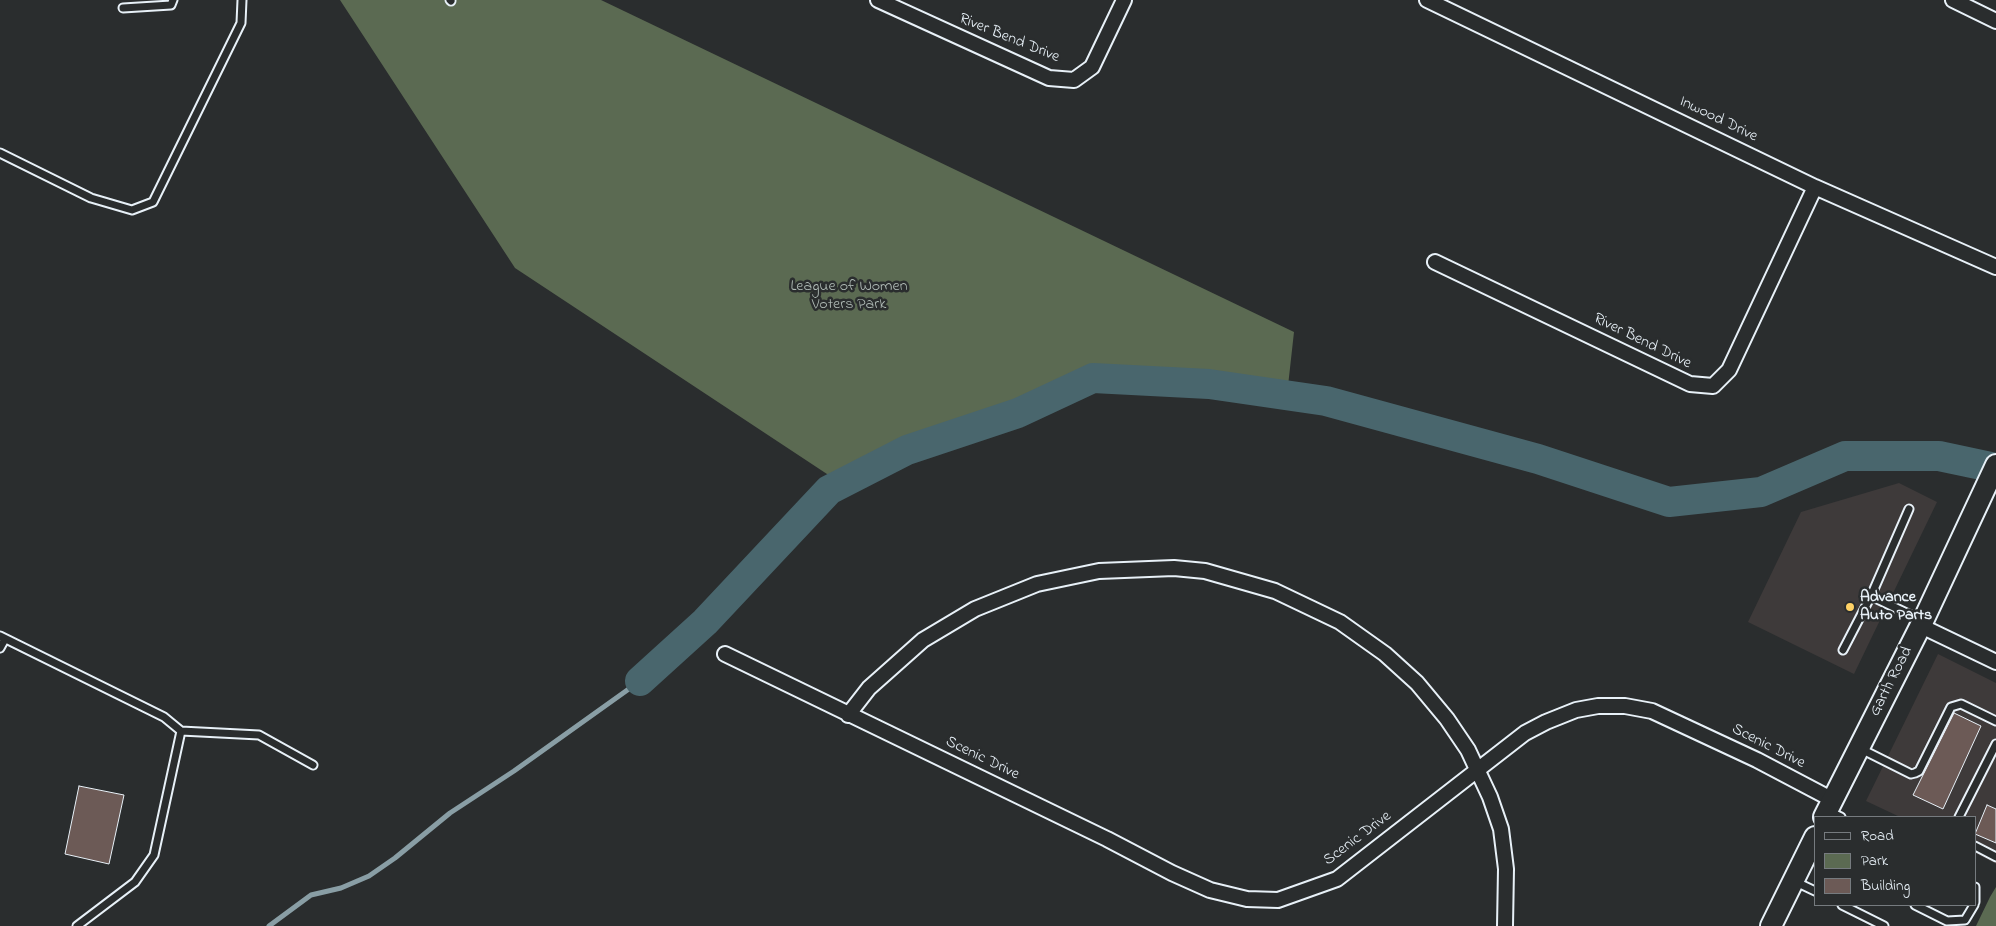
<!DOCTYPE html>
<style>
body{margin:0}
#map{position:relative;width:1996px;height:926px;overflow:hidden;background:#2a2d2e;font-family:"Indie Flower",sans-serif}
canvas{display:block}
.legend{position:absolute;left:1814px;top:816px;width:162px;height:90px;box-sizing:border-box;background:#2a2d2e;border:1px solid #767b7f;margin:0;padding:6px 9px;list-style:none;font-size:15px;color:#e8f1f8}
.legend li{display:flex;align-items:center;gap:10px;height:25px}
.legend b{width:25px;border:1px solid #767b7f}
</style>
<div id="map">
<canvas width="1996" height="926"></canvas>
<ul class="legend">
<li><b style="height:6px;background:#2a2d2e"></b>Road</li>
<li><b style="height:14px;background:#5b6a52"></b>Park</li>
<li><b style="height:14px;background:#6c5a56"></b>Building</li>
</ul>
</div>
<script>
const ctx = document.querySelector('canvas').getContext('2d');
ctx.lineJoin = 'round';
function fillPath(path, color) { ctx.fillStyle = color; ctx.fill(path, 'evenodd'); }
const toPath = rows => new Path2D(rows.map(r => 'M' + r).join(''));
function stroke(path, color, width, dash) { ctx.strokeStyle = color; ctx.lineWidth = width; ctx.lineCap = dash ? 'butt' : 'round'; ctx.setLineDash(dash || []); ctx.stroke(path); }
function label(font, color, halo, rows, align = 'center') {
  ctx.font = font + ' "Indie Flower",sans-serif'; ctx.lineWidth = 5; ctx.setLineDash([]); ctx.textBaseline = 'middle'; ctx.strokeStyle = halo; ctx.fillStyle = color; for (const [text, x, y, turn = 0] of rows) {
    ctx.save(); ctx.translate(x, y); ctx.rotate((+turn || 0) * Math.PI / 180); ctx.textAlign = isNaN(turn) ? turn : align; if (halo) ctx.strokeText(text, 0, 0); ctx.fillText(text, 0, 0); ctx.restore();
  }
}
fillPath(toPath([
 [1899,483,1937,502,1854,674,1748,622,1801,512],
 [1938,654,1996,683,1996,864,1975,853,1975,817,1900,817,1866,801]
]), '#3e3a3a');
fillPath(toPath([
 [340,0,601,0,1294,332,1288,386,1108,367,830,476,515,268],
 [1996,887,1996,926,1976,926,1990,897]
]), '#5b6a52');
stroke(toPath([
 [269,926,311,895,341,888,369,876,395,858,450,813,514,771,640,681]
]), '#899ea5', 5);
stroke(toPath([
 [640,681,705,622,829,490,907,450,1018,413,1093,378,1209,384,1326,401,1538,459,1669,502,1761,492,1845,456,1939,456,1996,468]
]), '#49666d', 30);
const building = toPath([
 [1954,713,1981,726,1943,809,1913,795,1954,713],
 [79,786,124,795,109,864,65,854,79,786],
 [1987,805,1996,809,1996,843,1975,834,1987,805]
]);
fillPath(building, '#6c5a56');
stroke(building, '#e8f1f8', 1);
const lane = toPath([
 [450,0,451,1],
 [123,8,171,5,173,0],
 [0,153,91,198,132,210,153,202,241,23,242,0],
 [1909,509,1871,596,1921,620],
 [0,636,164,717,181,731,154,855,135,882,77,926],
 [0,648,5,639],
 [1843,650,1871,596],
 [181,731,259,735,313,765],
 [1861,749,1911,774,1915,773,1919,771,1951,707,1961,704,1996,721],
 [1828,811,1841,817],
 [1959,817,1996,744],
 [1975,846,1996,857],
 [1796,882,1815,891],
 [1975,887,1975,902],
 [1842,905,1884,926],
 [1915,905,1947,921,1965,920,1974,905]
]);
const street = toPath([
 [878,0,1049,78,1074,80,1092,67,1124,0],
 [1427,0,1815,187,1996,267],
 [1953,0,1996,21],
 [1435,262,1690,384,1713,386,1729,370,1815,187],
 [1921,626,1996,662],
 [725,654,1107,839,1172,873,1210,890,1247,899,1278,900,1337,879,1525,733,1546,722,1576,710,1598,706,1625,706,1652,711,1757,760,1833,800],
 [848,715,869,688,923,640,975,609,1037,584,1099,571,1174,568,1205,571,1275,591,1340,622,1385,654,1417,683,1447,719,1468,750,1490,797,1501,829,1506,869,1505,926]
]);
const secondary = toPath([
 [1824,817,1923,621,1996,465],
 [1771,926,1815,837]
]);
stroke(lane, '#e8f1f8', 11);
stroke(street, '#e8f1f8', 18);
stroke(secondary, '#e8f1f8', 24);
stroke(lane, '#2a2d2e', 7);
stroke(street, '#2a2d2e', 14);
stroke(secondary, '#2a2d2e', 20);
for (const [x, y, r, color] of [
 [1850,607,5,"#ffd166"]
]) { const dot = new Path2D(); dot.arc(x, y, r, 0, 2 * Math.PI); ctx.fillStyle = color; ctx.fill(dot); stroke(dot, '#2a2d2e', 2); }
label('16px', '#e8f1f8', '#2a2d2e', [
 ["River Bend Drive",1009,39,22],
 ["Inwood Drive",1718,120,26],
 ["River Bend Drive",1642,342,26],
 ["Garth Road",1892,682,-63],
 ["Scenic Drive",1768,747,27],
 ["Scenic Drive",982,759,26],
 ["Scenic Drive",1358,839,-37]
]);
label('16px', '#b0bbb6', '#2a2d2e', [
 ["League of Women",849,287],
 ["Voters Park",849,305]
]);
label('bold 16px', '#e8f1f8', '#2a2d2e', [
 ["Advance",1860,598],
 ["Auto Parts",1860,616]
], 'left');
</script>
